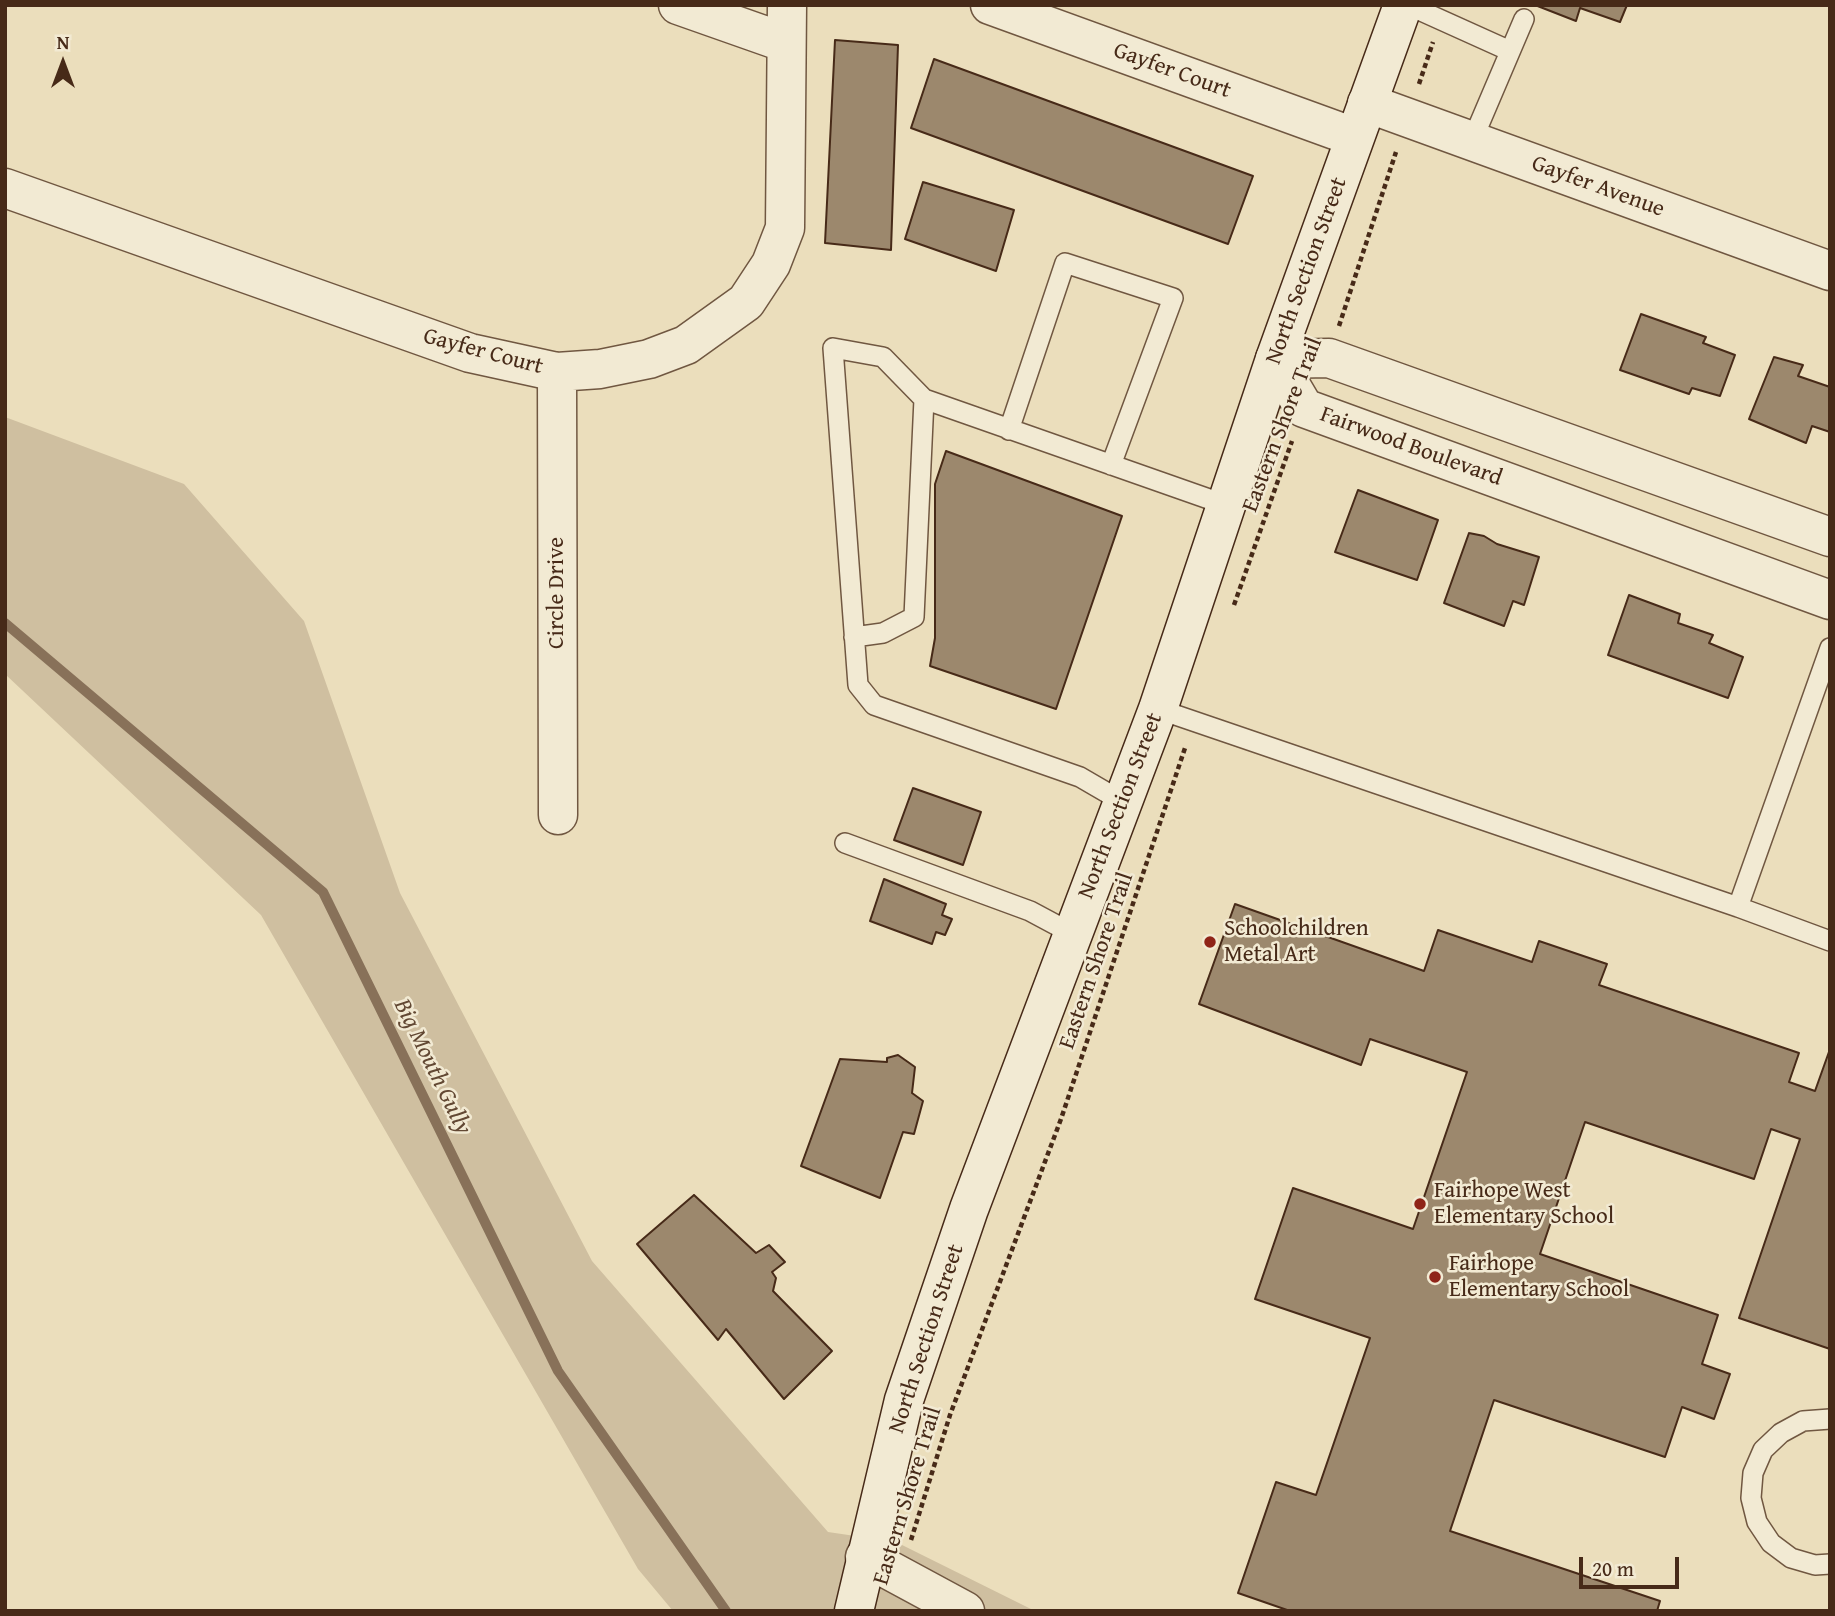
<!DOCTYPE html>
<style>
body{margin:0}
#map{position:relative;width:1835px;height:1616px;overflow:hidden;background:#ebdebc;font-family:"Gentium Book Plus",serif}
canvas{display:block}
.frame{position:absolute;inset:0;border:7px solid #472a18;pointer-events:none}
.north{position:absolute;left:28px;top:28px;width:70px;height:70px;-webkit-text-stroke:5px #f2ead3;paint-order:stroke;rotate:0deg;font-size:19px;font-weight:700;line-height:28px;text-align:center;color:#472a18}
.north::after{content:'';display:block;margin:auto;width:24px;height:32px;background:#472a18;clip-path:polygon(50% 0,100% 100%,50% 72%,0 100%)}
.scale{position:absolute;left:1579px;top:1557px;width:100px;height:32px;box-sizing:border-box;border:4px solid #472a18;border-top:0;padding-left:9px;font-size:21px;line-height:24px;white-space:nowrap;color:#472a18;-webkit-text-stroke:5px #f2ead3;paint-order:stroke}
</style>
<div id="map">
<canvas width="1835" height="1616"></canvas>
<div class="frame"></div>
<div class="north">N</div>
<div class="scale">20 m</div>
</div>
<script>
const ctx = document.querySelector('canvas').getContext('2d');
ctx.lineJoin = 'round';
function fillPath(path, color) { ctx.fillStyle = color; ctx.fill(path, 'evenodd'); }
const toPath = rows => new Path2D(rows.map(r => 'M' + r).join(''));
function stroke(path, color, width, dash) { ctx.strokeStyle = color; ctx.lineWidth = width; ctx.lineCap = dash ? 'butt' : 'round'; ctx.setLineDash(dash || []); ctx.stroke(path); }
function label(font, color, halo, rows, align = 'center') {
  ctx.font = font + ' "Gentium Book Plus",serif'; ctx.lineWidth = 5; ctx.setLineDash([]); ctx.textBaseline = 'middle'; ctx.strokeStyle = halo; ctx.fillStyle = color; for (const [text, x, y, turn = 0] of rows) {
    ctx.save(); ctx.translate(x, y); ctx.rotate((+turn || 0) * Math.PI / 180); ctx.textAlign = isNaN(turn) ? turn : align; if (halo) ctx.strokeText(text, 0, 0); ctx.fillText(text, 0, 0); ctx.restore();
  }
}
fillPath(toPath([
 [5,417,184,484,304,621,400,893,592,1261,828,1532,896,1542,1035,1611,673,1611,638,1569,261,915,5,674]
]), '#cfbfa0');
stroke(toPath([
 [5,623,323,892,558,1371,726,1611]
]), '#887159', 10);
const building = toPath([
 [1535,5,1627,5,1620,22,1580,8,1576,21,1535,5],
 [835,40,898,45,891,250,825,243,835,40],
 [934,59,1253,176,1228,244,911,128,934,59],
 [923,182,1014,210,996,271,905,239,923,182],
 [1641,314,1706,337,1703,343,1735,355,1720,396,1692,388,1689,394,1620,370,1641,314],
 [1774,357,1803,365,1798,376,1830,387,1830,432,1812,426,1806,443,1749,419,1774,357],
 [946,451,1122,516,1056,709,930,666,935,638,935,484,946,451],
 [1358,490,1438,520,1417,580,1335,552,1358,490],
 [1469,533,1484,536,1497,544,1539,557,1524,605,1513,601,1504,626,1444,603,1469,533],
 [1629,595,1680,614,1678,623,1713,635,1709,643,1743,657,1728,698,1608,655,1629,595],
 [913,788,981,812,963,865,894,840,913,788],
 [884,879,946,904,942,915,952,919,945,935,936,932,932,944,870,921,884,879],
 [1235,904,1424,971,1438,930,1532,962,1539,941,1607,964,1599,985,1799,1053,1789,1082,1815,1091,1830,1049,1830,1349,1739,1318,1800,1139,1771,1129,1754,1179,1585,1122,1540,1254,1718,1315,1702,1364,1730,1374,1714,1419,1682,1407,1665,1457,1494,1400,1450,1531,1660,1601,1657,1611,1290,1611,1238,1593,1276,1482,1316,1495,1370,1338,1255,1299,1293,1188,1413,1229,1467,1072,1370,1039,1361,1065,1199,1004,1235,904],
 [898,1055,915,1067,912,1093,923,1101,914,1134,903,1132,880,1198,801,1166,840,1059,887,1062,887,1058,898,1055],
 [694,1195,756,1253,769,1245,785,1262,772,1272,776,1278,773,1291,832,1351,784,1399,726,1329,718,1340,637,1244,694,1195]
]);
fillPath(building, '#9c886d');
stroke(building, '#472a18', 2);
const service = toPath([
 [1408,5,1510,51],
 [1472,141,1524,19],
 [1009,430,1065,263,1173,298,1111,465],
 [854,637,883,633,914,617,924,399],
 [1158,709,1738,907,1830,648],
 [1123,802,1080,777,874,705,858,685,833,348,883,357,924,399,1226,505],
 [845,843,1030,911,1073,934],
 [1738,907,1830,941],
 [1830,1419,1803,1421,1781,1433,1763,1450,1753,1473,1751,1498,1757,1522,1771,1543,1791,1558,1815,1565,1830,1564]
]);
const minor = toPath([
 [678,5,786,43],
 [990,5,1354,137],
 [1367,103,1830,271],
 [5,188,470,353,557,372,600,369,649,359,686,345,746,302,771,264,785,228,787,5],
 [557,372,558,815],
 [1830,537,1329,358,1275,359,1304,408,1830,600],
 [865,1557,965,1611]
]);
const secondary = toPath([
 [854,1611,904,1400,969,1209,1158,709,1275,359,1403,5]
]);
stroke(service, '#705741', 22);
stroke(minor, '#705741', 41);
stroke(secondary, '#472a18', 41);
stroke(toPath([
 [1419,84,1433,42],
 [1339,326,1396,152],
 [1234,605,1292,441],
 [911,1540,950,1415,1061,1119,1186,745]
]), '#472a18', 4.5, [5, 3.5]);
stroke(service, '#f2ead3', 19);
stroke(minor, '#f2ead3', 38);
stroke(secondary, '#f2ead3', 38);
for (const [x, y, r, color] of [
 [1210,942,7,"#8f2418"],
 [1420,1204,7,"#8f2418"],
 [1435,1277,7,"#8f2418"]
]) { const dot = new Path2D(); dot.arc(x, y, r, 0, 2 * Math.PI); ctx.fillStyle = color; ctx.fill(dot); stroke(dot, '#f2ead3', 2.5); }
label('23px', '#472a18', '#f2ead3', [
 ["Gayfer Court",1172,71,20],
 ["Gayfer Avenue",1598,187,20],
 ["North Section Street",1307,271,-70],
 ["Gayfer Court",483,352,15],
 ["Eastern Shore Trail",1283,425,-69],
 ["Fairwood Boulevard",1411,447,20],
 ["Circle Drive",557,593,-90],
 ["North Section Street",1121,806,-69],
 ["Eastern Shore Trail",1097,961,-71],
 ["North Section Street",927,1339,-72],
 ["Eastern Shore Trail",908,1496,-73]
]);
label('23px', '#472a18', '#f2ead3', [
 ["Schoolchildren",1224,929],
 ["Metal Art",1224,955],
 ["Fairhope West",1434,1191],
 ["Elementary School",1434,1217],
 ["Fairhope",1449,1264],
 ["Elementary School",1449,1290]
], 'left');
label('italic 24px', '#624833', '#f2ead3', [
 ["Big Mouth Gully",432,1067,64]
]);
</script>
